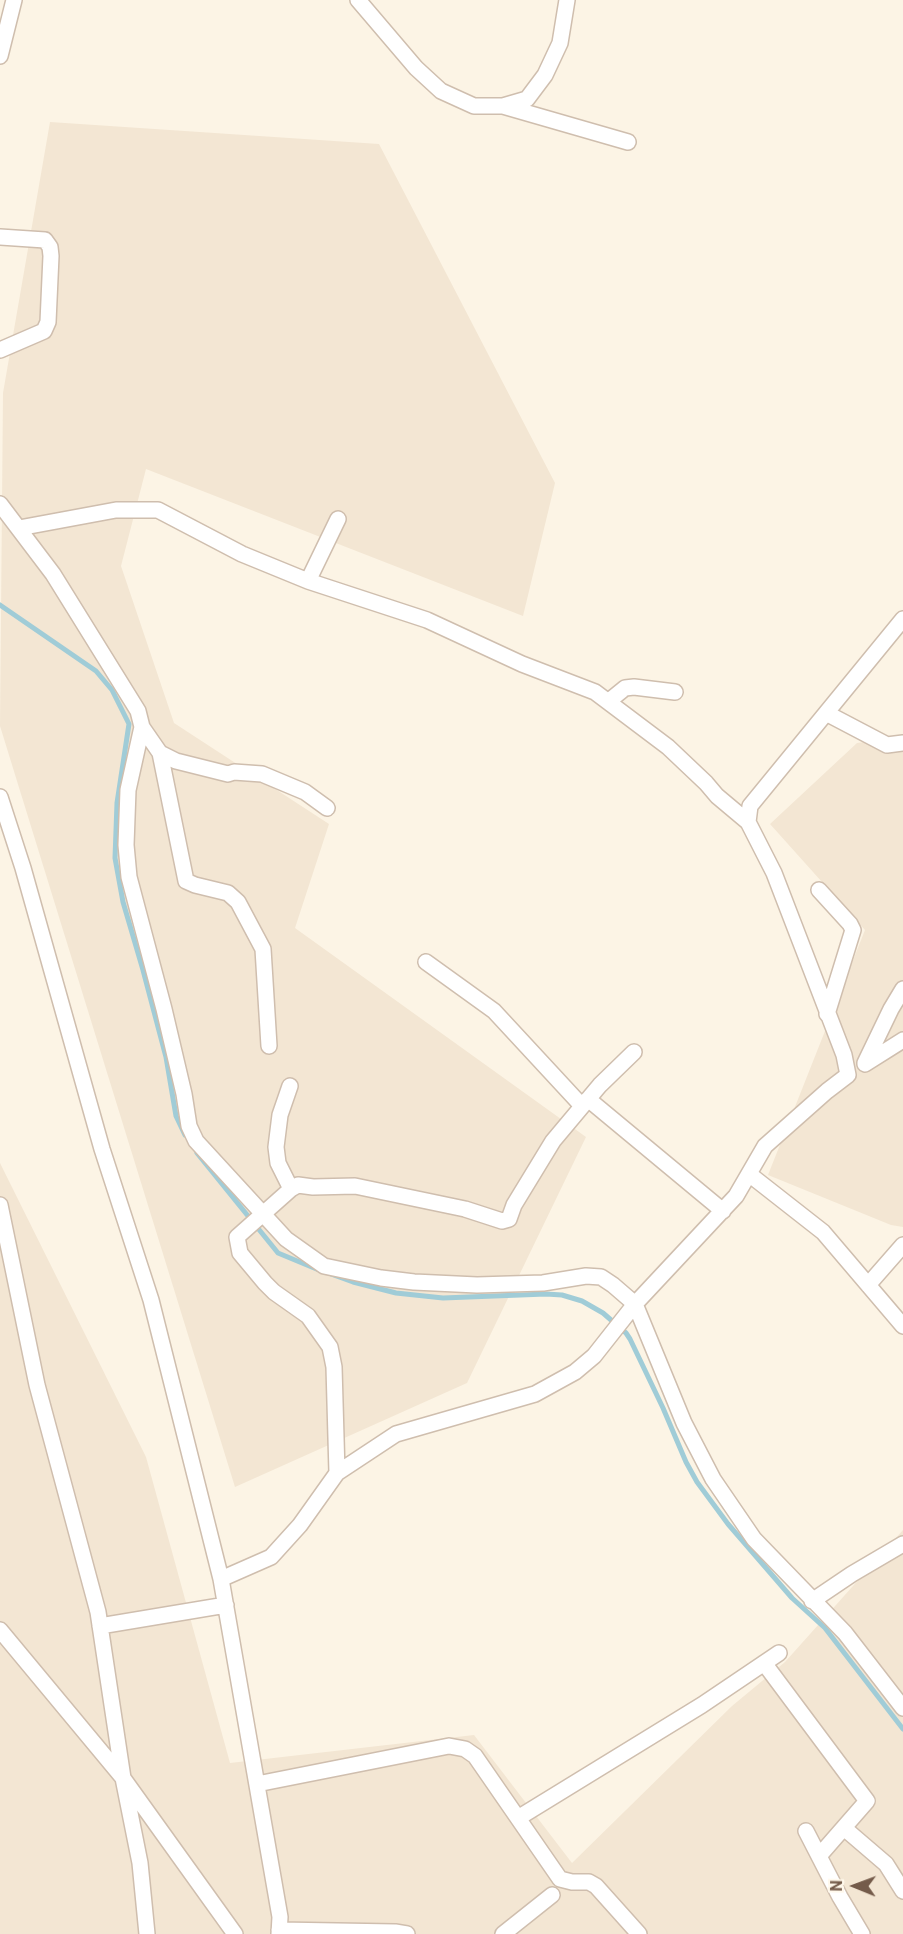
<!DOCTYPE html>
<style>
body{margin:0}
#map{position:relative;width:903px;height:1934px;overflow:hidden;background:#fcf4e5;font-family:Roboto,sans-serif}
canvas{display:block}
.north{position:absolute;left:825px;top:1856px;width:60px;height:60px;-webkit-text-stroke:4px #fff8eb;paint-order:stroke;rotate:271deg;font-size:16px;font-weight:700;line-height:24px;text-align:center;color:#745b4a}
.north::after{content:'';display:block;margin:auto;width:21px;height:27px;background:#745b4a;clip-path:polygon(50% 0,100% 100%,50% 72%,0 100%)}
</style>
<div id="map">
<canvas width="903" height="1934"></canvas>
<div class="north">N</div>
</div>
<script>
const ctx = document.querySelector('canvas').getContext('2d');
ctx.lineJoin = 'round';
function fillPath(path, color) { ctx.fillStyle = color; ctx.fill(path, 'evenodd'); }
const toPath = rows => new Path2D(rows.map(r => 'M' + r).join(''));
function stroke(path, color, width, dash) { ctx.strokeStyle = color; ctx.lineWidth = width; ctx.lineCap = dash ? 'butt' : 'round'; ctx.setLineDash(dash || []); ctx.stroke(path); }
fillPath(toPath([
 [50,122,379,144,555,483,523,616,146,469,121,566,174,723,329,824,295,928,586,1137,467,1383,235,1487,0,726,3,393],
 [903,736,903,1227,891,1225,768,1175,865,930,770,824,857,743],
 [0,1163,146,1457,230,1763,474,1735,572,1863,732,1706,785,1662,903,1530,903,1934,0,1934]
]), '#f3e6d3');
stroke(toPath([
 [0,605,96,671,112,690,129,724,117,803,115,858,123,902,143,970,166,1057,176,1116,185,1135],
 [197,1153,278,1253,319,1270],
 [331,1274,353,1282,396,1293,443,1298,546,1294,562,1295,582,1301,603,1313,626,1333,630,1339,663,1408,686,1462,697,1482,728,1524,792,1598,825,1628,903,1729]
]), '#a0ccd7', 5);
const street = toPath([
 [358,0,416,68,441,91,474,106,503,106,527,99,545,75,560,43,567,0],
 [0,56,14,0],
 [503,106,628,142],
 [0,237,45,240,50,247,51,256,48,322,44,331,0,350],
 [0,504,53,574,138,711,142,727,128,790,126,845,129,877,164,1009,184,1094,189,1126,196,1141,286,1239,324,1266,381,1278,414,1282,477,1285,543,1283,586,1276,601,1277,613,1285,635,1304,684,1423,713,1479,754,1539,845,1633,903,1708],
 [19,528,116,510,158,510,242,554,308,581,427,620,522,664,595,692,668,747,706,783,717,796,748,822],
 [308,581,338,519],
 [609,701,625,688,634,687,675,692],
 [826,713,887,745,903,743],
 [142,727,160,753,176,761,228,774,234,772,262,774,305,792,327,808],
 [160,753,186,881,195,885,228,893,238,902,263,949,269,1046],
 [0,797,23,868,102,1149,151,1300,221,1579,280,1917,279,1934],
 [819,890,850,924,853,930,827,1014],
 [426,962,494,1011,582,1106],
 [865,1063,891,1009,903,989],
 [865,1064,903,1040],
 [290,1086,280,1115,276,1147,278,1163,291,1189],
 [588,1099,723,1211],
 [749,1174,823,1232,903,1326],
 [0,1205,37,1385,98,1612,123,1778,235,1934],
 [868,1285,903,1245],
 [337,1473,334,1367,330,1347,308,1316,274,1292,265,1283,240,1253,237,1237,291,1189,298,1185,313,1187,355,1186,465,1209,502,1221,509,1219,514,1205,553,1141,600,1085,634,1052],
 [221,1579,271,1557,300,1525,337,1473,396,1434,535,1394,575,1372,594,1356,635,1304,736,1196,765,1146,827,1091,848,1075,844,1055,774,873,748,822,750,806,903,619],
 [812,1601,852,1574,903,1544],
 [100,1626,226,1605],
 [0,1630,123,1778,140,1863,147,1934],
 [764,1663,867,1801,819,1856],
 [257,1784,449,1746,465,1749,475,1756,560,1879,572,1882,589,1882,596,1886,639,1934],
 [518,1818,702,1705,779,1653],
 [844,1828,886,1864,903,1891],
 [806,1831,840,1897,862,1934],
 [279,1930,395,1932,407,1934],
 [503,1934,552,1895]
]);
stroke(street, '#cfbeae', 18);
stroke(street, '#fff', 15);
</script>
